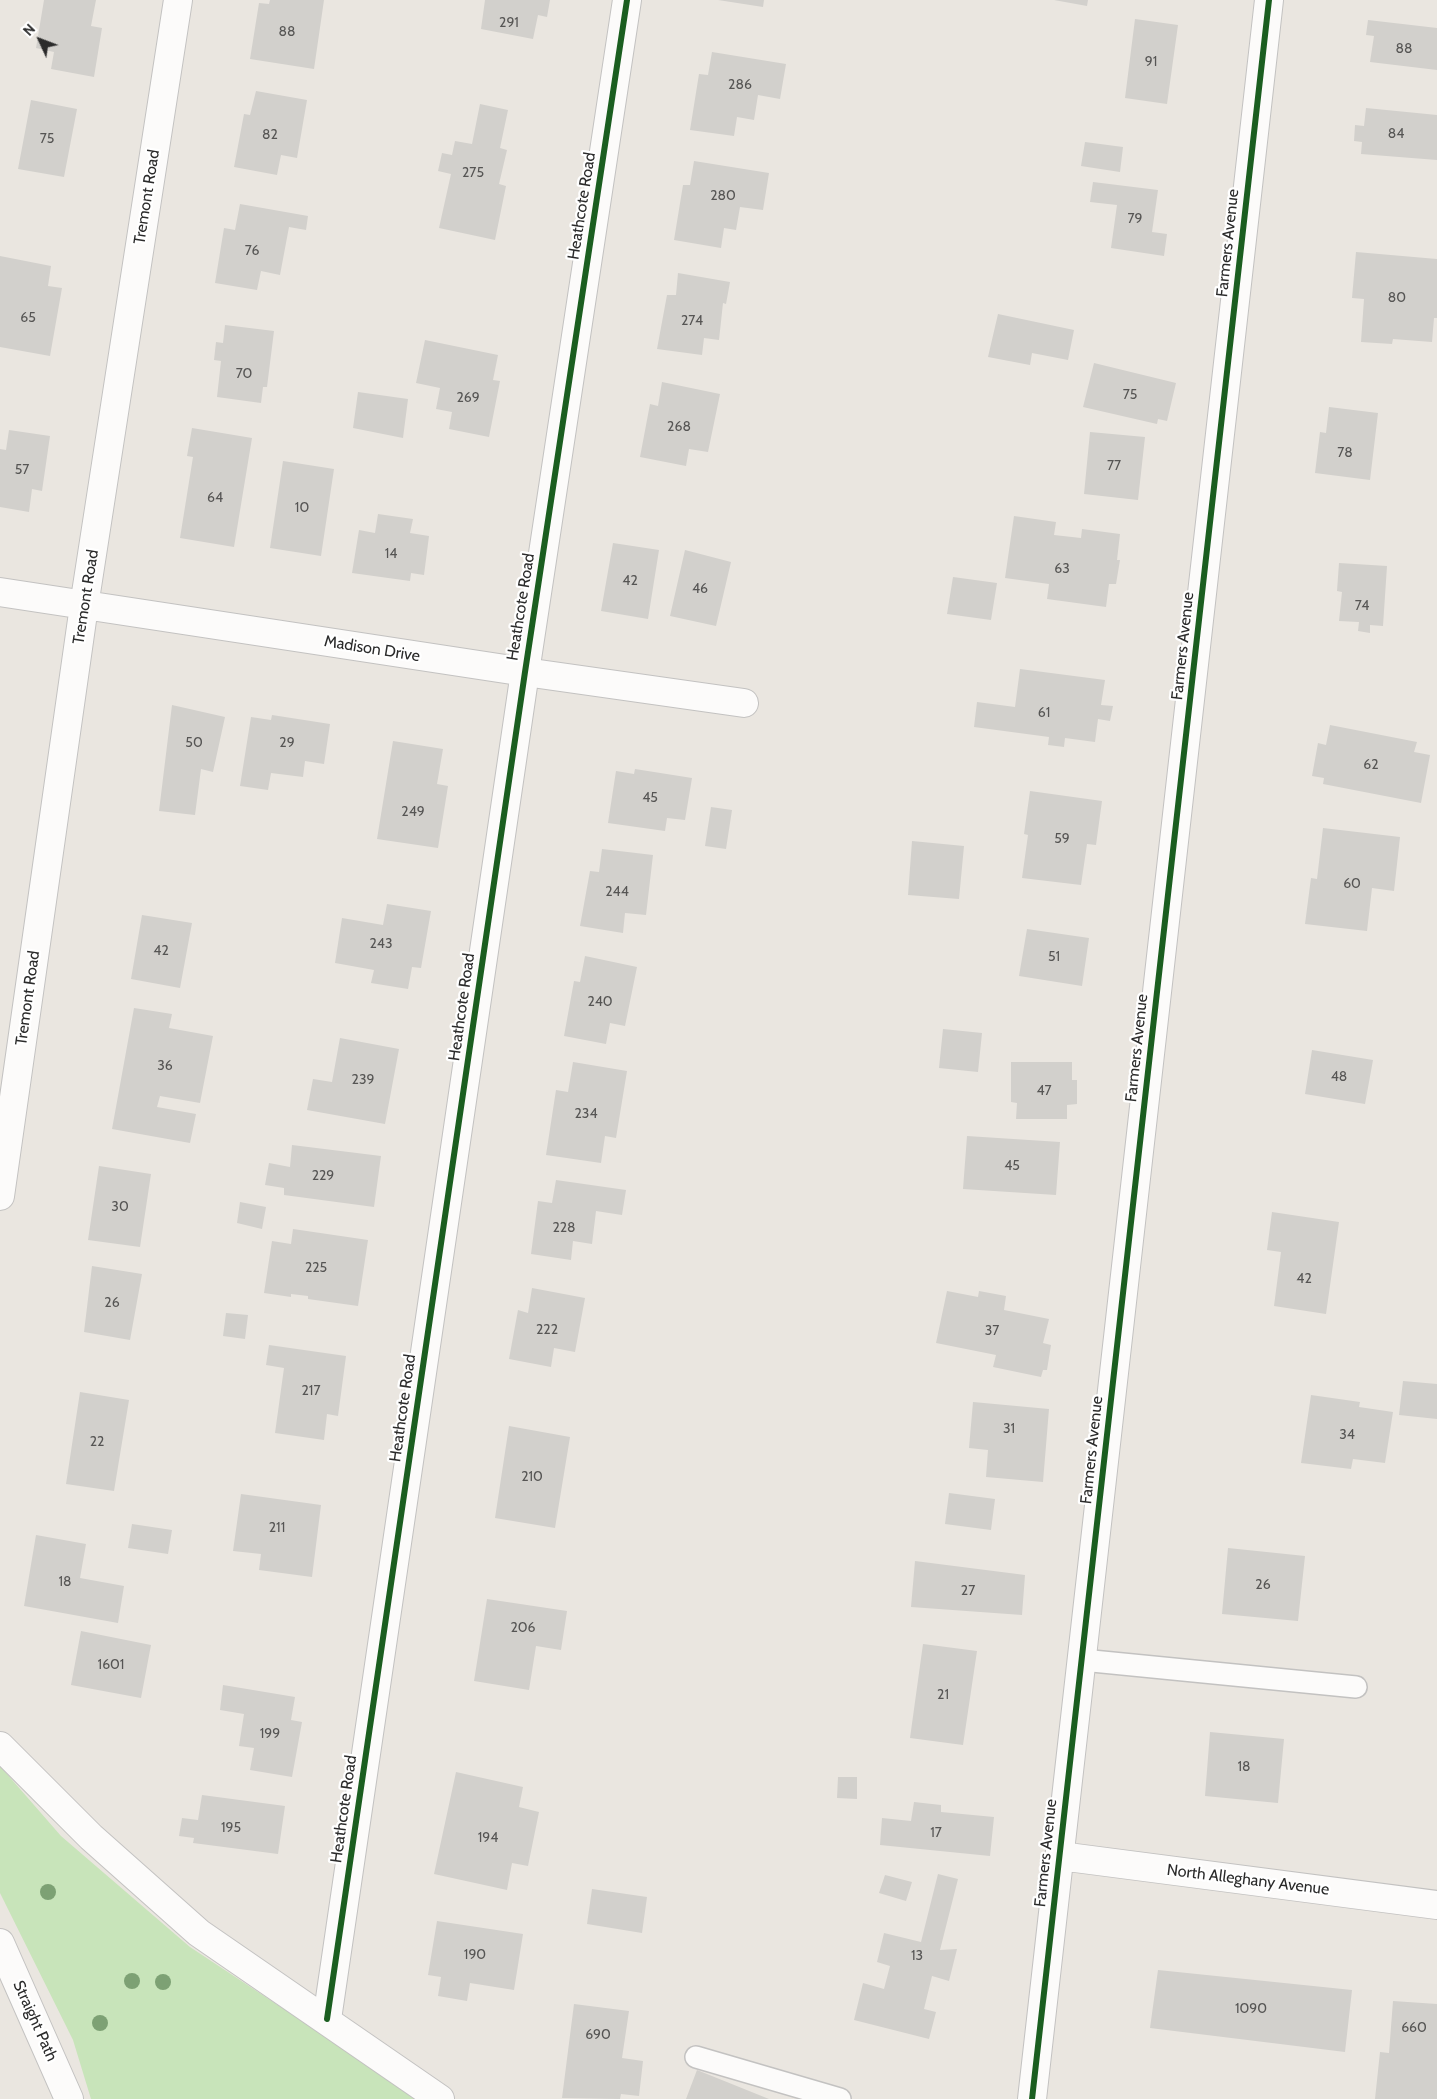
<!DOCTYPE html>
<style>
body{margin:0}
#map{position:relative;width:1437px;height:2099px;overflow:hidden;background:#eae6e0;font-family:Cabin,sans-serif}
canvas{display:block}
.north{position:absolute;left:15px;top:15px;width:50px;height:50px;-webkit-text-stroke:4px #fff;paint-order:stroke;rotate:313deg;font-size:14px;font-weight:700;line-height:20px;text-align:center;color:#2b2b2b}
.north::after{content:'';display:block;margin:auto;width:18px;height:22px;background:#2b2b2b;clip-path:polygon(50% 0,100% 100%,50% 72%,0 100%)}
</style>
<div id="map">
<canvas width="1437" height="2099"></canvas>
<div class="north">N</div>
</div>
<script>
const ctx = document.querySelector('canvas').getContext('2d');
ctx.lineJoin = 'round';
function fillPath(path, color) { ctx.fillStyle = color; ctx.fill(path, 'evenodd'); }
const toPath = rows => new Path2D(rows.map(r => 'M' + r).join(''));
function stroke(path, color, width, dash) { ctx.strokeStyle = color; ctx.lineWidth = width; ctx.lineCap = dash ? 'butt' : 'round'; ctx.setLineDash(dash || []); ctx.stroke(path); }
function label(font, color, halo, rows, align = 'center') {
  ctx.font = font + ' Cabin,sans-serif'; ctx.lineWidth = 4.5; ctx.setLineDash([]); ctx.textBaseline = 'middle'; ctx.strokeStyle = halo; ctx.fillStyle = color; for (const [text, x, y, turn = 0] of rows) {
    ctx.save(); ctx.translate(x, y); ctx.rotate((+turn || 0) * Math.PI / 180); ctx.textAlign = isNaN(turn) ? turn : align; if (halo) ctx.strokeText(text, 0, 0); ctx.fillText(text, 0, 0); ctx.restore();
  }
}
fillPath(toPath([
 [0,1766,61,1836,190,1947,420,2099,91,2099,73,2040,0,1893]
]), '#c8e4ba');
fillPath(toPath([
 [44,0,96,0,91,26,102,28,94,77,51,69,54,52,36,48],
 [270,0,324,0,314,69,250,59,259,3,269,4],
 [485,0,550,0,547,17,538,15,533,39,481,29],
 [718,0,764,0,763,7],
 [1054,0,1088,0,1087,6],
 [1135,19,1178,25,1167,104,1125,98],
 [1368,20,1437,28,1437,70,1370,62,1374,36,1366,35],
 [712,52,786,64,780,99,758,95,754,120,737,117,734,136,690,130,699,74,708,75],
 [256,91,307,100,297,158,281,155,277,175,234,167,244,114,250,115],
 [31,100,77,109,64,177,18,169],
 [480,104,508,110,500,148,507,150,499,184,506,186,495,240,439,228,451,174,438,171,442,153,452,155,455,141,472,144],
 [1366,108,1437,115,1437,160,1361,154,1362,142,1354,141,1355,125,1364,126],
 [1085,142,1123,147,1120,172,1081,166],
 [694,161,769,173,763,210,740,207,736,230,724,228,721,248,674,240,683,185,690,185],
 [1093,182,1158,190,1152,232,1167,234,1164,256,1111,248,1117,205,1090,202],
 [240,204,308,216,306,230,289,227,280,275,261,271,257,290,215,283,224,228,235,230],
 [1356,252,1437,259,1437,318,1434,318,1432,342,1393,339,1392,344,1361,342,1364,299,1352,298],
 [0,256,51,266,48,286,62,288,50,356,0,347],
 [678,273,730,282,726,304,723,303,719,340,704,338,702,355,657,349,667,295,676,295],
 [998,314,1074,330,1068,360,1032,353,1030,365,988,357],
 [225,325,274,331,267,387,263,387,261,403,217,397,221,361,214,360,216,342,223,343],
 [425,340,498,355,493,380,500,381,489,437,449,429,452,412,436,409,440,388,416,383],
 [1094,363,1176,383,1167,421,1158,419,1157,424,1083,407],
 [662,382,720,394,708,452,689,449,686,466,640,457,650,404,658,406],
 [358,392,408,399,403,438,353,428],
 [1329,407,1378,413,1370,480,1315,473,1320,432,1326,433],
 [192,428,252,438,234,547,180,538,193,457,187,456],
 [9,430,50,436,42,491,32,489,29,512,0,507,0,449,6,450],
 [1090,432,1145,437,1138,500,1084,494],
 [283,461,334,469,321,556,270,548],
 [378,514,413,519,410,533,429,536,424,575,411,573,410,581,352,573,359,530,375,533],
 [1014,516,1056,522,1054,535,1081,538,1082,529,1120,534,1117,560,1120,560,1116,584,1109,584,1106,607,1047,599,1049,584,1005,578],
 [613,543,659,550,648,619,601,611],
 [685,550,731,562,716,626,670,616],
 [1339,563,1387,566,1383,626,1370,625,1370,633,1358,631,1359,622,1339,621,1342,592,1337,591],
 [953,577,997,583,991,620,947,614],
 [1020,669,1105,680,1101,705,1113,706,1110,721,1098,719,1095,742,1065,738,1064,747,1048,745,1049,737,974,727,977,702,1015,707],
 [172,705,225,717,213,772,201,769,195,815,159,811],
 [272,715,330,724,324,764,305,761,303,777,271,773,268,790,240,786,251,717,271,720],
 [1330,725,1417,742,1414,752,1430,755,1421,803,1323,784,1324,778,1312,776,1318,743,1326,745],
 [393,741,443,749,437,784,448,786,438,848,377,839],
 [635,769,692,778,685,820,667,818,665,831,608,823,616,771,634,774],
 [1030,791,1102,801,1096,845,1087,844,1081,885,1022,878,1028,835,1024,834],
 [711,807,732,810,726,849,705,846],
 [1323,828,1400,837,1394,891,1372,888,1367,931,1305,924,1311,878,1317,879],
 [912,841,964,846,959,899,908,895],
 [602,849,653,855,646,915,625,913,623,933,580,926,590,871,599,872],
 [387,904,431,911,421,968,412,967,408,989,371,983,374,970,335,963,342,918,383,925],
 [142,915,192,923,180,988,131,979],
 [1027,929,1089,938,1082,986,1019,976],
 [585,956,637,967,625,1026,610,1023,606,1044,564,1036,574,981,580,982],
 [134,1008,172,1014,169,1028,213,1036,200,1103,160,1096,157,1107,196,1114,190,1143,112,1129],
 [943,1029,982,1033,978,1072,939,1068],
 [340,1038,399,1049,385,1124,307,1110,313,1079,332,1082],
 [1312,1050,1373,1060,1365,1104,1305,1094],
 [573,1062,627,1071,616,1138,605,1136,601,1163,546,1155,556,1090,568,1092],
 [1011,1062,1072,1062,1072,1080,1077,1080,1077,1104,1067,1105,1067,1119,1016,1119,1017,1103,1011,1102],
 [967,1136,1060,1142,1056,1195,963,1189],
 [292,1145,381,1156,374,1207,284,1195,284,1188,265,1185,269,1163,290,1167],
 [99,1166,151,1174,140,1247,88,1240],
 [556,1180,626,1190,622,1215,596,1211,592,1244,573,1241,571,1260,531,1254,538,1201,552,1203],
 [240,1202,266,1207,262,1229,237,1223],
 [1272,1212,1339,1222,1326,1314,1274,1306,1281,1252,1267,1250],
 [293,1229,368,1240,358,1306,308,1299,308,1296,291,1294,291,1297,264,1293,272,1241,291,1244],
 [92,1266,142,1274,130,1340,84,1332],
 [532,1288,585,1298,575,1352,554,1348,551,1367,509,1359,518,1310,528,1313],
 [947,1291,978,1297,979,1291,1006,1296,1004,1310,1049,1319,1043,1343,1051,1345,1047,1370,1043,1370,1041,1377,993,1367,996,1355,936,1343],
 [226,1313,248,1315,245,1339,223,1336],
 [269,1345,346,1356,338,1416,327,1414,324,1440,275,1433,284,1368,266,1365],
 [1403,1381,1437,1384,1437,1419,1399,1415],
 [80,1392,129,1400,114,1491,66,1484],
 [1311,1395,1360,1402,1359,1407,1393,1412,1385,1463,1353,1459,1351,1469,1301,1463],
 [973,1402,1049,1409,1043,1482,986,1477,988,1450,969,1448],
 [509,1426,570,1437,555,1528,495,1518],
 [949,1493,995,1499,991,1530,945,1524],
 [241,1494,321,1505,312,1577,259,1570,261,1554,233,1551],
 [132,1524,172,1530,168,1554,128,1548],
 [36,1535,86,1544,80,1578,124,1586,118,1623,24,1606],
 [1228,1548,1305,1556,1298,1621,1222,1614],
 [915,1561,1025,1575,1022,1615,911,1607],
 [487,1599,567,1611,561,1650,536,1646,529,1690,474,1681],
 [81,1631,151,1645,141,1698,71,1685],
 [923,1644,977,1651,963,1745,910,1738],
 [223,1685,295,1697,291,1720,302,1722,292,1777,250,1770,254,1748,239,1746,244,1714,220,1710],
 [1210,1732,1284,1739,1278,1803,1205,1796],
 [456,1772,523,1787,519,1807,539,1812,528,1866,512,1863,507,1890,434,1874],
 [838,1777,857,1777,857,1799,837,1798],
 [202,1795,285,1806,278,1854,193,1843,194,1838,179,1836,182,1818,198,1820],
 [914,1802,941,1805,941,1812,994,1817,990,1856,880,1845,882,1818,911,1821],
 [938,1874,958,1879,940,1950,957,1949,949,1981,932,1976,924,2009,936,2012,929,2039,854,2020,863,1983,884,1989,890,1966,877,1962,884,1933,921,1942],
 [885,1875,912,1882,906,1901,879,1893],
 [592,1889,647,1897,642,1933,587,1924],
 [437,1921,523,1934,514,1990,470,1983,467,2001,438,1996,441,1977,428,1975],
 [1158,1970,1352,1990,1345,2052,1150,2028],
 [1393,2001,1437,2004,1437,2099,1375,2099,1380,2052,1389,2053],
 [574,2004,629,2011,622,2058,643,2061,639,2096,621,2094,620,2099,562,2098],
 [697,2070,769,2099,686,2099]
]), '#d2d0cc');
const service = toPath([
 [1082,1660,1356,1687],
 [696,2057,840,2099]
]);
const minor = toPath([
 [0,592,525,672,744,703],
 [0,1196,84,606,178,0],
 [1060,1856,1437,1905],
 [327,2019,525,672,627,0],
 [1032,2099,1269,0]
]);
const secondary = toPath([
 [0,1746,91,1837,199,1933,440,2099],
 [0,1943,69,2099]
]);
stroke(service, '#c3c2c1', 24);
stroke(minor, '#c3c2c1', 30);
stroke(secondary, '#c3c2c1', 30);
stroke(service, '#fcfbfa', 21);
stroke(minor, '#fcfbfa', 28);
stroke(secondary, '#fcfbfa', 28);
stroke(toPath([
 [327,2019,525,672,627,0],
 [1032,2099,1269,0]
]), '#1b5e20', 6);
ctx.fillStyle = '#7da174';
for (const [x, y] of [
 [48,1892],
 [132,1981],
 [163,1982],
 [100,2023]
]) { ctx.beginPath(); ctx.arc(x, y, 8, 0, 2 * Math.PI); ctx.fill(); }
label('14px', '#565554', null, [
 ["291",509,23],
 ["88",287,32],
 ["88",1404,49],
 ["91",1151,62],
 ["286",740,85],
 ["84",1396,134],
 ["82",270,135],
 ["75",47,139],
 ["275",473,173],
 ["280",723,196],
 ["79",1135,219],
 ["76",252,251],
 ["80",1397,298],
 ["65",28,318],
 ["274",692,321],
 ["70",244,374],
 ["75",1130,395],
 ["269",468,398],
 ["268",679,427],
 ["78",1345,453],
 ["77",1114,466],
 ["57",22,470],
 ["64",215,498],
 ["10",302,508],
 ["14",391,554],
 ["63",1062,569],
 ["42",630,581],
 ["46",700,589],
 ["74",1362,606],
 ["61",1044,713],
 ["50",194,743],
 ["29",287,743],
 ["62",1371,765],
 ["45",650,798],
 ["249",413,812],
 ["59",1062,839],
 ["60",1352,884],
 ["244",617,892],
 ["243",381,944],
 ["42",161,951],
 ["51",1054,957],
 ["240",600,1002],
 ["36",165,1066],
 ["48",1339,1077],
 ["239",363,1080],
 ["47",1044,1091],
 ["234",586,1114],
 ["45",1012,1166],
 ["229",323,1176],
 ["30",120,1207],
 ["228",564,1228],
 ["225",316,1268],
 ["42",1304,1279],
 ["26",112,1303],
 ["222",547,1330],
 ["37",992,1331],
 ["217",311,1391],
 ["31",1009,1429],
 ["34",1347,1435],
 ["22",97,1442],
 ["210",532,1477],
 ["211",277,1528],
 ["18",65,1582],
 ["26",1263,1585],
 ["27",968,1591],
 ["206",523,1628],
 ["1601",111,1665],
 ["21",943,1695],
 ["199",270,1734],
 ["18",1244,1767],
 ["195",231,1828],
 ["17",936,1833],
 ["194",488,1838],
 ["190",475,1955],
 ["13",917,1956],
 ["1090",1251,2009],
 ["660",1414,2028],
 ["690",598,2035]
]);
label('16px', '#2b2b2b', '#fff', [
 ["Tremont Road",147,197,-81],
 ["Heathcote Road",582,206,-81],
 ["Farmers Avenue",1228,243,-84],
 ["Tremont Road",86,597,-81],
 ["Heathcote Road",521,607,-81],
 ["Farmers Avenue",1183,646,-84],
 ["Madison Drive",372,649,9],
 ["Tremont Road",28,998,-82],
 ["Heathcote Road",462,1007,-82],
 ["Farmers Avenue",1137,1048,-84],
 ["Heathcote Road",403,1408,-82],
 ["Farmers Avenue",1092,1450,-84],
 ["Heathcote Road",344,1809,-82],
 ["Farmers Avenue",1046,1853,-84],
 ["North Alleghany Avenue",1248,1880,7],
 ["Straight Path",35,2021,66]
]);
</script>
